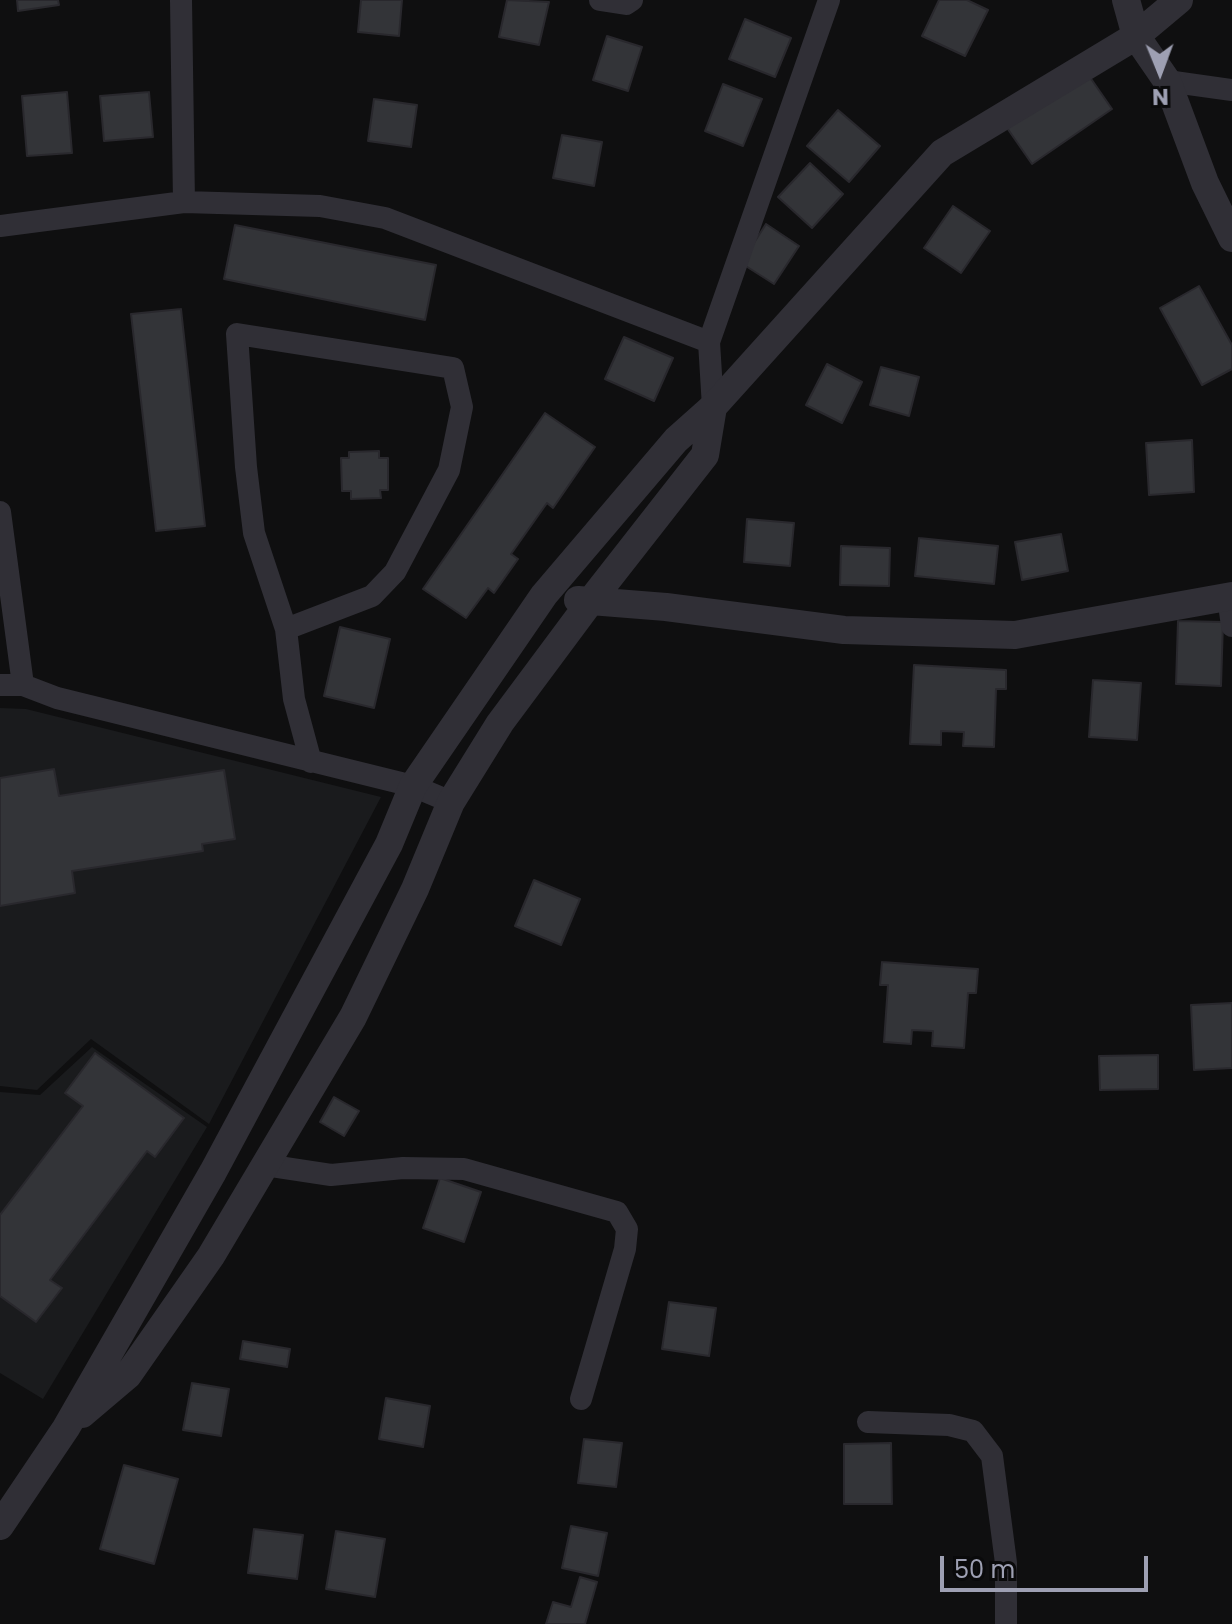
<!DOCTYPE html>
<style>
body{margin:0}
#map{position:relative;width:1232px;height:1624px;overflow:hidden;background:#0f0f10;font-family:Poppins,sans-serif}
canvas{display:block}
.north{position:absolute;left:1120px;top:32px;width:80px;height:80px;-webkit-text-stroke:6px #0a0a0b;paint-order:stroke;rotate:179deg;font-size:22px;font-weight:700;line-height:32px;text-align:center;color:#9ea0b3}
.north::after{content:'';display:block;margin:auto;width:28px;height:36px;background:#9ea0b3;clip-path:polygon(50% 0,100% 100%,50% 72%,0 100%)}
.scale{position:absolute;left:940px;top:1556px;width:208px;height:36px;box-sizing:border-box;border:4px solid #9ea0b3;border-top:0;padding-left:10px;font-size:24px;line-height:28px;white-space:nowrap;color:#9ea0b3;-webkit-text-stroke:6px #0a0a0b;paint-order:stroke}
</style>
<div id="map">
<canvas width="1232" height="1624"></canvas>
<div class="north">N</div>
<div class="scale">50 m</div>
</div>
<script>
const ctx = document.querySelector('canvas').getContext('2d');
ctx.lineJoin = 'round';
function fillPath(path, color) { ctx.fillStyle = color; ctx.fill(path, 'evenodd'); }
const toPath = rows => new Path2D(rows.map(r => 'M' + r).join(''));
function stroke(path, color, width, dash) { ctx.strokeStyle = color; ctx.lineWidth = width; ctx.lineCap = dash ? 'butt' : 'round'; ctx.setLineDash(dash || []); ctx.stroke(path); }
fillPath(toPath([
 [0,708,26,709,381,797,209,1124,91,1039,37,1090,0,1086],
 [92,1047,207,1127,43,1399,0,1373,0,1092,40,1095]
]), '#1a1b1d');
const building = toPath([
 [17,0,58,0,59,5,18,11,17,0],
 [361,0,402,0,399,36,358,32,361,0],
 [507,0,549,2,539,45,499,37,507,0],
 [939,0,967,0,988,10,965,56,922,36,939,0],
 [745,19,791,38,775,77,729,59,745,19],
 [607,36,642,47,628,91,593,80,607,36],
 [1085,70,1112,109,1032,164,1005,125,1085,70],
 [723,84,762,99,743,146,705,131,723,84],
 [67,92,72,153,27,156,22,96,67,92],
 [149,92,153,137,104,141,100,96,149,92],
 [374,99,417,105,411,147,368,141,374,99],
 [838,110,880,146,849,182,807,146,838,110],
 [562,135,602,142,594,186,553,178,562,135],
 [810,163,843,194,812,228,778,197,810,163],
 [953,206,990,231,961,273,924,248,953,206],
 [766,224,799,246,774,284,741,263,766,224],
 [235,225,436,265,425,320,224,279,235,225],
 [1199,286,1232,345,1232,369,1202,385,1160,308,1199,286],
 [181,309,205,526,156,531,131,314,181,309],
 [624,337,673,358,654,401,605,379,624,337],
 [827,364,862,382,842,423,806,405,827,364],
 [881,367,919,377,909,416,870,405,881,367],
 [545,413,595,447,553,508,547,503,511,554,518,559,494,593,488,588,466,618,423,589,545,413],
 [1192,440,1194,492,1149,495,1146,443,1192,440],
 [379,451,379,458,388,458,388,490,380,490,381,498,351,499,351,491,342,491,341,458,349,458,349,452,379,451],
 [747,519,794,523,790,566,744,562,747,519],
 [1061,534,1068,571,1022,580,1015,542,1061,534],
 [919,538,998,546,994,584,915,576,919,538],
 [841,546,890,548,889,586,840,585,841,546],
 [1178,621,1223,622,1221,686,1176,684,1178,621],
 [340,627,390,639,374,708,324,696,340,627],
 [914,665,1006,670,1006,689,996,689,994,747,963,746,964,732,941,731,941,745,910,744,914,665],
 [1093,680,1141,683,1137,740,1089,737,1093,680],
 [54,769,59,796,224,770,235,839,202,844,203,851,72,871,75,893,0,906,0,778,54,769],
 [534,880,580,899,561,945,515,926,534,880],
 [882,962,978,969,976,993,968,993,964,1048,932,1046,933,1031,912,1030,911,1044,884,1042,888,985,880,985,882,962],
 [1232,1003,1232,1068,1194,1070,1191,1005,1232,1003],
 [95,1053,184,1118,155,1157,147,1151,50,1280,62,1288,36,1322,0,1296,0,1215,83,1106,65,1093,95,1053],
 [1158,1055,1158,1089,1100,1090,1099,1056,1158,1055],
 [334,1097,359,1111,344,1136,320,1122,334,1097],
 [440,1178,481,1192,464,1242,423,1228,440,1178],
 [669,1302,716,1308,709,1356,662,1349,669,1302],
 [243,1341,290,1349,287,1367,240,1359,243,1341],
 [192,1383,229,1389,221,1436,183,1430,192,1383],
 [386,1398,430,1406,423,1447,379,1439,386,1398],
 [584,1439,622,1443,616,1487,578,1483,584,1439],
 [891,1443,892,1504,844,1504,844,1444,891,1443],
 [124,1465,178,1479,154,1564,100,1549,124,1465],
 [571,1526,607,1533,598,1576,562,1568,571,1526],
 [254,1529,303,1535,297,1579,248,1573,254,1529],
 [336,1531,385,1539,375,1597,326,1589,336,1531],
 [580,1577,597,1582,585,1624,546,1624,553,1602,571,1607,580,1577]
]);
fillPath(building, '#333438');
stroke(building, '#29282d', 2);
stroke(toPath([
 [181,0,184,202],
 [600,0,626,4,632,0],
 [1167,81,1232,90],
 [0,226,184,202,320,206,385,218,709,342,829,0],
 [709,342,713,407],
 [0,512,23,685],
 [1228,597,1232,626],
 [286,629,372,596,395,572,449,470,462,407,453,368,237,334,246,467,254,533,286,629,294,699,311,762],
 [0,685,23,685,57,698,413,786,451,802],
 [265,1165,331,1175,403,1168,464,1169,617,1212,627,1229,625,1249,581,1399],
 [868,1422,949,1425,973,1431,992,1456,1006,1563,1006,1624]
]), '#302f36', 22);
stroke(toPath([
 [1126,0,1136,36,1167,81,1205,183,1232,238],
 [578,600,666,607,844,630,1015,635,1232,596],
 [82,1414,128,1375,211,1256,353,1017,415,889,451,802,500,723,590,602,705,455,713,407],
 [0,1526,66,1428,213,1172,389,844,413,786,544,595,676,440,713,407,942,153,1136,36,1179,0]
]), '#302f36', 28);
</script>
